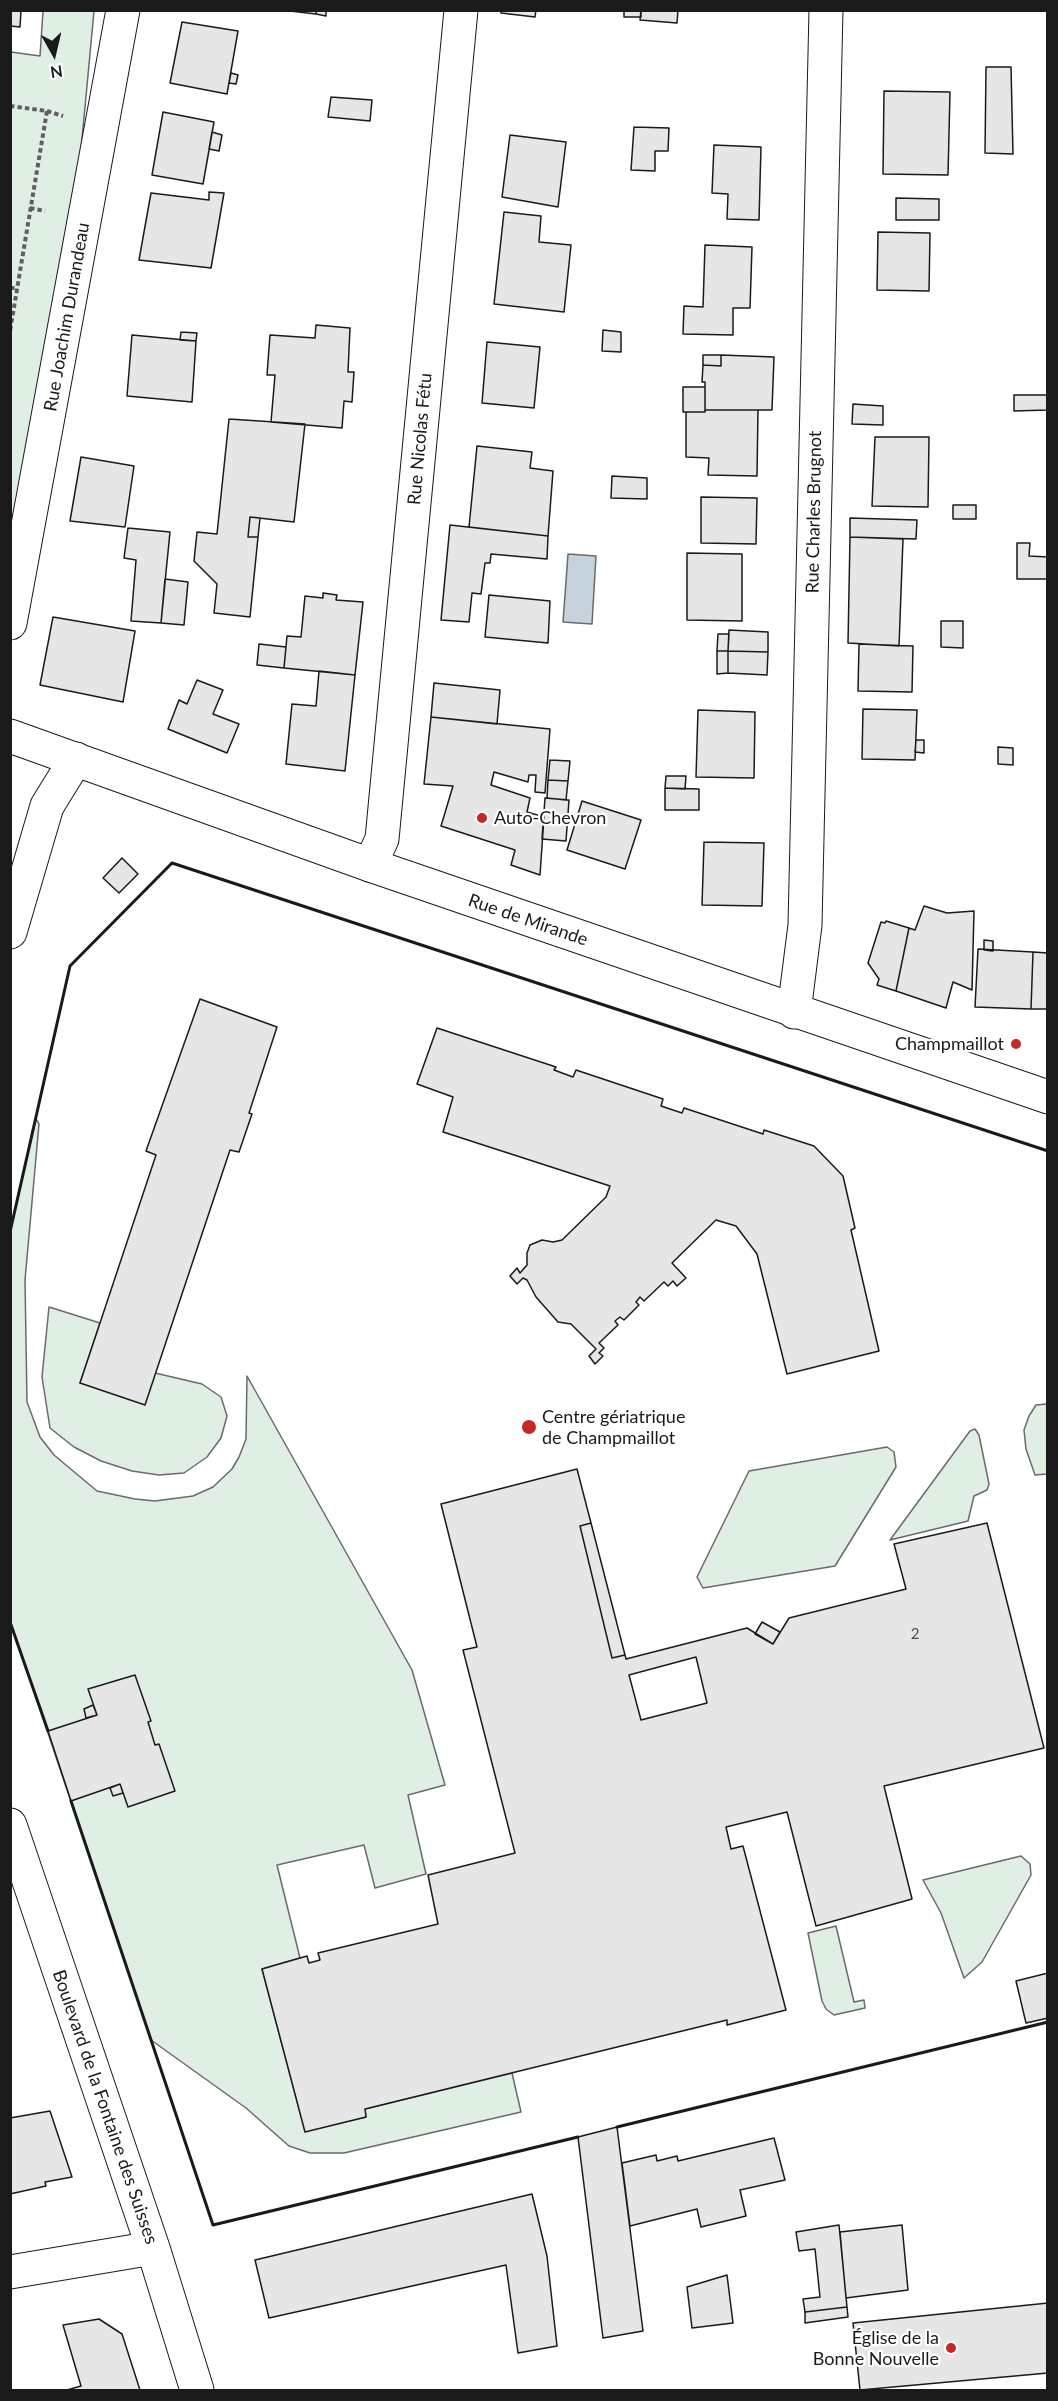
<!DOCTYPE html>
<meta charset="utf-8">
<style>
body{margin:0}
#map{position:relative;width:1058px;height:2401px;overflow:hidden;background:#fff;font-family:Lato,sans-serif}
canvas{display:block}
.frame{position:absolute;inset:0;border:12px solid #1a1a1a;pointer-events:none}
.north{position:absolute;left:24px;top:24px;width:60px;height:60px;-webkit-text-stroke:4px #fff;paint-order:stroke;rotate:172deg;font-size:16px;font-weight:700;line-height:24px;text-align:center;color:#1a1a1a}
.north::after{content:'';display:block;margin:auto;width:21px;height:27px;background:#1a1a1a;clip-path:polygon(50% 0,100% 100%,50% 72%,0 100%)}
</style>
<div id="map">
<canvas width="1058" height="2401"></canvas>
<div class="frame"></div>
<div class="north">N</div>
</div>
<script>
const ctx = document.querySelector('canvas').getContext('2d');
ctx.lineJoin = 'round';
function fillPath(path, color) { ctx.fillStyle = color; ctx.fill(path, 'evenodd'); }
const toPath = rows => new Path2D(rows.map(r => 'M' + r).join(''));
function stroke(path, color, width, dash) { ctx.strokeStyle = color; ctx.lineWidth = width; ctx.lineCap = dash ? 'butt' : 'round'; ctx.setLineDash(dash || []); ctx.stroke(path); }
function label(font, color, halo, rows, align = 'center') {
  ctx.font = font + ' Lato,sans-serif'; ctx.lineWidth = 4.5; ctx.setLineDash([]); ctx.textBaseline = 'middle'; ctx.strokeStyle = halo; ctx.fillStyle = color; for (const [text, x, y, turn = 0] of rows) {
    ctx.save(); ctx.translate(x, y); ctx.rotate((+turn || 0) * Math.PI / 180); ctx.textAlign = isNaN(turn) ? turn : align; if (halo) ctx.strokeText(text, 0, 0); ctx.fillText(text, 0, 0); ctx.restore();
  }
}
const green = toPath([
 [43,11,94,11,76,203,11,554,11,52,40,56,43,11],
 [36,1119,39,1124,25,1280,27,1402,40,1437,54,1455,97,1491,135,1499,155,1501,193,1496,213,1487,232,1469,239,1457,246,1439,247,1376,412,1670,445,1785,408,1795,426,1874,375,1888,364,1845,277,1865,300,1958,262,1969,305,2131,366,2117,365,2109,512,2073,521,2112,344,2153,310,2153,289,2146,246,2108,151,2040,11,1623,10,1232,36,1119],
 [49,1307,100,1323,80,1383,155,1373,202,1384,221,1397,227,1416,221,1438,207,1457,184,1473,159,1475,132,1471,101,1461,74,1447,50,1428,42,1377,49,1307],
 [1047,1404,1047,1474,1035,1475,1026,1449,1024,1430,1029,1416,1036,1405,1047,1404],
 [975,1429,979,1435,989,1484,987,1490,974,1496,968,1521,890,1540,970,1431,975,1429],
 [887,1447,894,1452,896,1467,835,1566,703,1588,697,1577,749,1471,887,1447],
 [1021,1856,1030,1864,1031,1875,982,1962,964,1978,941,1913,923,1880,1021,1856],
 [836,1926,854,2002,864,2000,865,2008,834,2015,826,2009,822,2001,808,1933,836,1926]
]);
fillPath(green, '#e0efe3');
stroke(green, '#6a6a6a', 1.5);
const water = toPath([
 [568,554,596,556,592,624,563,622,568,554]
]);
fillPath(water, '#c6d2dc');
stroke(water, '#6a6a6a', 1.5);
const building = toPath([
 [10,10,21,10,20,27,10,26,10,10],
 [281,10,316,10,316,14,281,10],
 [316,10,326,10,326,16,316,14,316,10],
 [501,10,536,10,535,17,501,13,501,10],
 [624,10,641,10,641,17,624,17,624,10],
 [641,10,678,10,677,23,640,20,641,10],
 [182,22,238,31,227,94,170,83,182,22],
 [986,67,1011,67,1013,154,985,153,986,67],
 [231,73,238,75,236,84,229,83,231,73],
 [884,91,950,92,948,175,883,174,884,91],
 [331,97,372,100,370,121,328,117,331,97],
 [163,112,214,122,203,184,152,175,163,112],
 [634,127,669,128,668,151,655,151,655,171,631,170,634,127],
 [212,132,222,135,219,151,209,149,212,132],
 [510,135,566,142,558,207,502,197,510,135],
 [714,145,761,147,759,220,727,219,728,194,712,193,714,145],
 [209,192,224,193,211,268,139,260,151,193,209,200,209,192],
 [896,198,939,199,939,220,896,220,896,198],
 [504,212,541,216,539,242,571,245,564,312,494,304,504,212],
 [878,232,930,233,929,291,877,290,878,232],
 [705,245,752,247,750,308,733,308,733,335,683,334,684,306,703,307,705,245],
 [316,325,350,328,348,372,354,372,352,402,344,401,342,428,271,422,275,375,267,375,270,335,315,338,316,325],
 [603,330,621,332,621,352,602,351,603,330],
 [181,332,197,333,196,341,180,340,181,332],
 [132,335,196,341,192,402,127,396,132,335],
 [487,342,540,347,534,408,482,403,487,342],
 [703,355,721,355,721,366,703,365,703,355],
 [721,355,774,357,772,410,705,410,705,382,702,382,703,365,721,366,721,355],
 [683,387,705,387,705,412,683,412,683,387],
 [1014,395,1048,395,1048,410,1014,411,1014,395],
 [853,404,883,406,883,425,852,424,853,404],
 [705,410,758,410,757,476,708,475,709,458,686,457,686,412,705,412,705,410],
 [229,419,305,424,294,522,250,517,248,537,258,537,250,617,214,613,217,584,194,561,197,532,217,534,229,419],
 [875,437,929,437,928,507,872,506,875,437],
 [477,446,532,452,530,468,553,471,548,536,469,527,477,446],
 [81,457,134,466,125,527,70,521,81,457],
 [612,476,647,478,647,499,611,498,612,476],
 [701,497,757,498,756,544,701,543,701,497],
 [953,505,976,505,976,519,953,519,953,505],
 [250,517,260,518,258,537,248,537,250,517],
 [850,518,917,520,916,539,850,537,850,518],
 [450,525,548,536,547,559,491,554,490,563,485,563,481,594,472,593,469,622,441,620,450,525],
 [128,528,170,532,161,623,131,621,136,560,124,558,128,528],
 [850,537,903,539,899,646,848,643,850,537],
 [1017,543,1030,543,1029,556,1048,557,1048,579,1017,579,1017,543],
 [687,553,742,554,742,621,687,620,687,553],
 [165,579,188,582,184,625,161,623,165,579],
 [323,593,337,595,336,600,363,602,355,675,284,668,287,636,301,637,305,596,323,598,323,593],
 [489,595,550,601,548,643,485,637,489,595],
 [53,617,135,631,123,702,40,685,53,617],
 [941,621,963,621,963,648,941,647,941,621],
 [729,630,768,632,768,652,728,651,729,630],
 [718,634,729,634,728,651,717,651,718,634],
 [259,644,286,647,284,668,257,665,259,644],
 [859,644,913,646,912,692,858,691,859,644],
 [717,651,728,651,728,673,717,674,717,651],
 [728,651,768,652,767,675,728,673,728,651],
 [319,671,355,675,345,771,286,764,292,704,316,706,319,671],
 [197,680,223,690,213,714,239,724,227,753,168,729,179,700,187,704,197,680],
 [434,683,500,690,497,724,431,717,434,683],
 [863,709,917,710,915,760,862,759,863,709],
 [698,710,755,712,754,778,696,777,698,710],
 [431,717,550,729,545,793,535,792,536,775,529,775,528,782,494,772,491,785,530,798,527,812,544,817,540,875,511,865,515,850,441,826,453,786,424,784,431,717],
 [916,740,924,740,924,753,915,752,916,740],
 [998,747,1013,748,1013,765,998,764,998,747],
 [550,760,570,761,568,781,548,780,550,760],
 [666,776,686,776,685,789,665,788,666,776],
 [548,780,568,781,566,800,547,798,548,780],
 [665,788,699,789,699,810,665,810,665,788],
 [545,798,569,800,566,841,542,839,545,798],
 [582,801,641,820,625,869,567,850,582,801],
 [704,842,764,843,762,906,702,905,704,842],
 [122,858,138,874,119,893,103,878,122,858],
 [924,906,947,913,974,911,972,990,953,982,946,1008,896,991,909,928,915,930,924,906],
 [886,921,909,928,896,991,877,985,879,979,868,963,881,922,885,923,886,921],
 [984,940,993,941,993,951,984,950,984,940],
 [978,949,1033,952,1031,1009,975,1007,978,949],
 [1033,952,1048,953,1048,1009,1031,1009,1033,952],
 [200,999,277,1027,249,1113,252,1114,239,1152,230,1150,145,1405,80,1383,156,1155,146,1151,200,999],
 [437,1028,556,1067,554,1070,573,1077,576,1070,663,1099,661,1106,682,1113,684,1108,763,1134,764,1130,814,1146,843,1176,855,1228,851,1230,879,1351,787,1374,757,1254,736,1226,716,1220,672,1263,686,1278,677,1286,673,1281,668,1286,664,1282,644,1301,640,1297,636,1302,639,1305,624,1320,620,1317,615,1321,618,1325,599,1343,604,1348,599,1353,603,1356,595,1364,589,1356,596,1349,571,1324,558,1322,536,1297,527,1280,523,1278,517,1284,510,1276,517,1268,520,1273,527,1265,527,1253,530,1245,542,1240,553,1242,562,1240,606,1197,610,1186,443,1132,453,1097,417,1084,437,1028],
 [577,1469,591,1523,580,1526,612,1658,625,1655,626,1659,747,1628,773,1644,789,1618,906,1589,894,1544,987,1523,1044,1748,884,1786,912,1899,816,1926,787,1812,726,1827,731,1849,743,1846,786,2010,727,2025,727,2020,365,2109,366,2117,305,2132,262,1969,307,1956,309,1963,320,1960,318,1953,438,1924,428,1875,515,1853,463,1650,477,1647,441,1504,577,1469],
 [696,1657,707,1703,641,1720,629,1675,696,1657],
 [591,1523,625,1655,612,1658,580,1526,591,1523],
 [762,1622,780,1632,773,1644,755,1634,762,1622],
 [135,1675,151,1721,148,1722,155,1745,159,1744,175,1791,128,1807,120,1784,71,1801,48,1731,97,1715,88,1689,135,1675],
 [93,1705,97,1715,86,1718,84,1709,93,1705],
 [120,1784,123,1793,113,1796,110,1788,120,1784],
 [1048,1973,1048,2018,1026,2023,1016,1981,1048,1973],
 [50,2111,72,2177,45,2182,46,2186,10,2194,10,2118,50,2111],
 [617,2127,643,2331,603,2338,578,2137,617,2127],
 [774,2138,785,2180,740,2190,746,2216,701,2227,697,2209,630,2226,622,2163,656,2155,657,2161,677,2156,678,2161,774,2138],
 [532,2194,547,2256,557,2346,518,2353,506,2265,269,2318,255,2260,532,2194],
 [839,2225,847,2307,805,2312,803,2299,820,2297,815,2249,799,2251,796,2232,839,2225],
 [902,2225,908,2290,846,2298,840,2232,902,2225],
 [727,2275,733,2323,692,2328,687,2287,727,2275],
 [1048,2303,1048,2373,860,2390,853,2323,1048,2303],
 [847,2307,848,2317,805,2323,805,2312,847,2307],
 [99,2319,122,2334,140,2390,67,2390,81,2386,63,2325,99,2319]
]);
fillPath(building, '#e6e6e6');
stroke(building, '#1a1a1a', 1.5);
const minor = toPath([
 [10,623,123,10],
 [370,865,382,839,461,10],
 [10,932,47,806,76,759],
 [794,1012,805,925,826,10],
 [10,1825,153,2248,197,2390],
 [10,2272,153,2248]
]);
const major = toPath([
 [10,736,370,865,1048,1097]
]);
stroke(minor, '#1a1a1a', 35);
stroke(major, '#1a1a1a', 35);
stroke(toPath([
 [10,106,47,111,10,331],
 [47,111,63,116],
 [30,208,45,211],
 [10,288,17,288]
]), '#5f5f5f', 4, [4.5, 3]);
stroke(minor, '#fff', 33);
stroke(major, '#fff', 33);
stroke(toPath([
 [10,1232,70,966,172,863,1048,1151],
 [10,1622,48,1731],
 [71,1801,213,2225,578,2137],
 [617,2127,1048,2022]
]), '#1a1a1a', 3);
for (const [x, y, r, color] of [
 [482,818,6,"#c62828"],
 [1016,1044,6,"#c62828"],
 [529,1427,8,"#c62828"],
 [951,2348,6,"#c62828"]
]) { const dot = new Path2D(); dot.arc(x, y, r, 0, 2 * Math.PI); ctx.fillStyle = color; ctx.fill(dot); stroke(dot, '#fff', 2); }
label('15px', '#4d4d4d', null, [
 ["2",915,1634]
]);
label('18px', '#1a1a1a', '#fff', [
 ["Rue Joachim Durandeau",67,317,-80],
 ["Rue Nicolas Fétu",420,439,-85],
 ["Rue Charles Brugnot",814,512,-89],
 ["Rue de Mirande",528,920,19],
 ["Boulevard de la Fontaine des Suisses",105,2107,71]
]);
label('18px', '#1a1a1a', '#fff', [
 ["Auto-Chevron",494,818],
 ["Champmaillot",1004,1044,"right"],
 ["Centre gériatrique",542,1417],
 ["de Champmaillot",542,1438],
 ["Église de la",939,2338,"right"],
 ["Bonne Nouvelle",939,2359,"right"]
], 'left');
</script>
